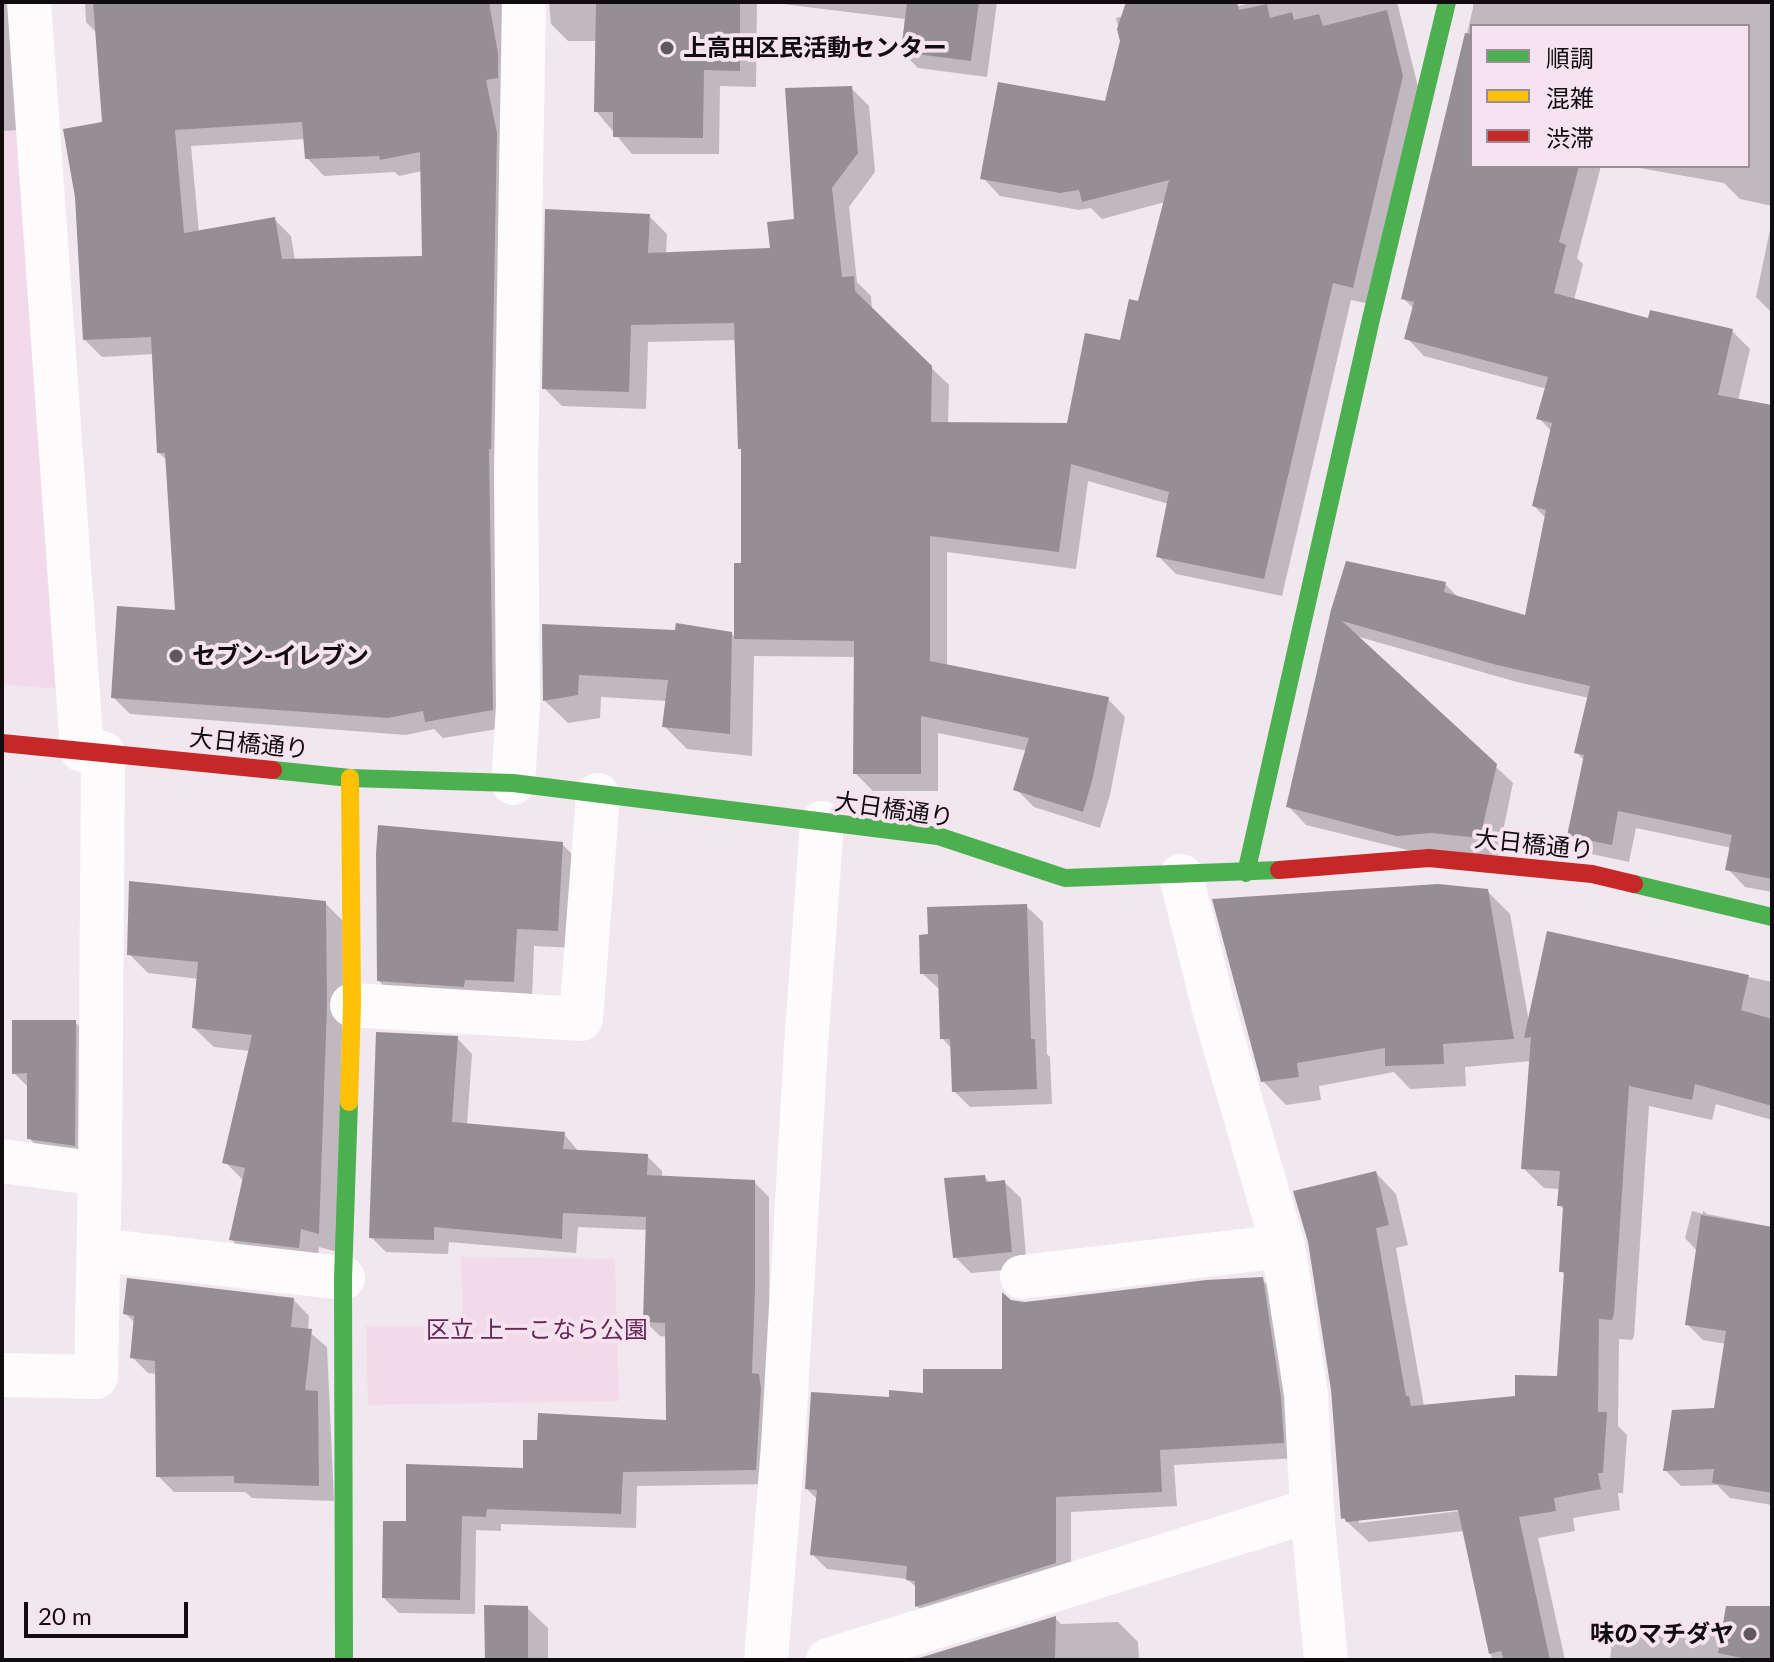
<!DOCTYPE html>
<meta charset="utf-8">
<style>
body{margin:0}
#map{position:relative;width:1774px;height:1662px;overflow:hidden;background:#f1e7ee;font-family:Lato,"Noto Sans JP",sans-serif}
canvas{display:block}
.frame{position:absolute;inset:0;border:4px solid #110c10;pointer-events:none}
.legend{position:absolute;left:1470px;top:24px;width:280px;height:144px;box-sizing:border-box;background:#f5e3ef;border:2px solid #9a8d96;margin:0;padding:10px 14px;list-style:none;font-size:24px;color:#110c10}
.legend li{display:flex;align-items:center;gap:16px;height:40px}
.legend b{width:40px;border:2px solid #9a8d96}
.scale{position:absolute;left:24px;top:1602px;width:164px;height:36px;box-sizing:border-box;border:4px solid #110c10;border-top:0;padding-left:10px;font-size:24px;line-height:28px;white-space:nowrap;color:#110c10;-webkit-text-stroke:6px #f5e3ef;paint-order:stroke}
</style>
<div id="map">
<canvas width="1774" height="1662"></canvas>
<div class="frame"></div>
<ul class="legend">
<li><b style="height:10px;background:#4caf50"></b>順調</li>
<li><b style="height:10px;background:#ffc107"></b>混雑</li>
<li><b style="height:10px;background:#c62828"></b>渋滞</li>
</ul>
<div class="scale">20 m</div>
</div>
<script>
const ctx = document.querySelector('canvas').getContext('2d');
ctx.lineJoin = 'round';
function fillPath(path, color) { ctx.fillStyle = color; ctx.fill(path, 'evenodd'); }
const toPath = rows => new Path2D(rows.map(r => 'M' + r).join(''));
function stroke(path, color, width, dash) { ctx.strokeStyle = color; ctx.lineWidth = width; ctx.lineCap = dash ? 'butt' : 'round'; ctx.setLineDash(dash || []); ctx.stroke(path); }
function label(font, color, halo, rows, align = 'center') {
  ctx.font = font + ' Lato,"Noto Sans JP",sans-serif'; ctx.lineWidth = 8; ctx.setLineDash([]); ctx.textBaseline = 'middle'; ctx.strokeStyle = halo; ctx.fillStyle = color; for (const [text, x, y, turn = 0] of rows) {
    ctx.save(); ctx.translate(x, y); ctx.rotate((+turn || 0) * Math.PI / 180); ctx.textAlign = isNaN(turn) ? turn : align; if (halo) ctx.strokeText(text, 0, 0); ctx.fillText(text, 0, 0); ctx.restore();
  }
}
fillPath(toPath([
 [18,129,59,689,2,684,2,130],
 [461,1257,615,1259,619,1401,368,1405,366,1326,463,1327]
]), '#f3daeb');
fillPath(toPath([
 [2,2,8,2,17,130,2,131],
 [85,2,524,2,509,727,443,738,434,729,406,735,130,714,113,697,177,612,168,461,159,453,154,354,102,357,85,340,104,124,98,34,86,22],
 [306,139,307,158,324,176,395,172,399,176,422,171,424,258,295,261,291,236,274,219,199,233,191,146],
 [549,2,757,2,756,87,720,86,719,154,632,154,596,111,597,41,568,41,551,24],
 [766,2,997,2,987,77,918,68,901,51,905,19],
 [1138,2,1224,2,1226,9,1254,2,1397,2,1420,95,1370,304,1351,300,1282,596,1176,574,1158,556,1169,504,1088,481,1076,569,947,552,947,667,1108,699,1125,717,1110,795,1100,828,1034,807,1016,789,1028,751,938,733,938,791,873,791,855,773,856,657,754,656,752,756,687,749,664,726,667,701,601,697,600,718,568,723,545,701,544,626,731,633,736,638,743,565,743,451,737,340,648,342,646,409,562,406,544,388,649,216,667,234,666,254,772,250,796,221,851,88,869,106,875,172,849,207,857,282,871,296,872,310,949,385,948,424,1069,425,1122,342,1140,304,1165,202,1102,219,1091,208,1079,210,1000,196,983,178,1107,104,1122,41,1116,18,1141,12],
 [1473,2,1772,2,1772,206,1740,199,1724,183,1628,166,1748,166,1748,26,1472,26,1472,166,1601,166,1577,258,1583,264,1574,300,1650,320,1732,331,1750,349,1738,401,1772,407,1772,892,1745,887,1728,869,1732,848,1636,828,1629,862,1587,853,1569,836,1585,761,1576,752,1589,698,1517,682,1356,636,1513,783,1498,855,1416,852,1306,825,1289,807,1333,611,1445,584,1460,599,1526,617,1546,518,1534,506,1552,432,1539,418,1547,389,1424,356,1407,338,1414,309,1404,299,1473,8],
 [1772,220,1772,313,1756,297],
 [562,844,580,862,575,948,534,946,532,999,397,999,379,981],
 [1487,891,1510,914,1529,1022,1548,933,1772,982,1772,1120,1716,1104,1712,1120,1649,1106,1634,1336,1632,1340,1619,1339,1618,1426,1627,1435,1623,1493,1618,1493,1620,1510,1573,1518,1575,1531,1538,1538,1565,1660,1492,1660,1464,1531,1369,1542,1343,1518,1376,1173,1396,1194,1408,1245,1396,1248,1424,1406,1517,1398,1559,1378,1566,1276,1561,1271,1565,1210,1559,1205,1561,1189,1544,1188,1523,1168,1531,1061,1465,1067,1466,1086,1410,1089,1394,1072,1319,1086,1321,1100,1286,1105,1263,1081],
 [1467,1506,1468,1510,1359,1523,1359,1519],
 [325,903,344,922,338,1252,319,1247,317,1266,250,1258,231,1239,244,1181,225,1162,250,1051,214,1047,194,1028,199,979,148,973,129,954],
 [1026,906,1043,922,1047,1054,1050,1057,1052,1104,970,1107,954,1091,952,1049,942,1038,940,990,922,973],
 [75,1022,91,1038,91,1161,46,1155,29,1138,29,1088,14,1073],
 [457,1038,472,1054,467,1125,564,1134,579,1152,647,1156,662,1171,662,1177,754,1182,769,1197,770,1484,637,1486,636,1528,501,1524,501,1531,476,1530,475,1614,399,1613,384,1598,408,1523,525,1470,668,1422,668,1337,660,1336,645,1321,648,1230,578,1227,576,1253,449,1242,448,1254,386,1252,371,1237],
 [984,1177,991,1183,1004,1182,1021,1198,1027,1268,971,1273,955,1257],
 [1692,1211,1703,1214,1703,1211,1707,1214,1772,1227,1772,1505,1730,1498,1717,1485,1681,1486,1665,1470,1716,1410,1726,1344,1703,1340,1687,1324,1697,1251,1685,1238],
 [1262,1279,1277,1295,1298,1458,1174,1465,1177,1506,1071,1512,1071,1578,932,1621,917,1606,917,1588,907,1579,827,1569,812,1554,818,1500,807,1489,891,1399,925,1396,1004,1371,1011,1301,1025,1304],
 [293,1299,309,1316,308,1331,327,1347,334,1501,252,1498,245,1492,174,1492,158,1476,157,1374,148,1373,132,1357,135,1323,125,1313],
 [527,1608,548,1628,548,1660,487,1660],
 [1772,1608,1772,1660,1610,1660,1614,1622,1723,1634],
 [1055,1618,1061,1624,1118,1622,1138,1642,1139,1660,919,1660]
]), '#0003');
fillPath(toPath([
 [93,2,489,2,498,54,498,78,486,80,497,133,491,449,489,449,493,710,425,722,423,711,388,718,111,698,117,606,175,610,165,453,157,453,151,337,83,340,75,197,63,129,102,122],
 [302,122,305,159,379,156,380,160,420,152,422,256,282,259,275,217,184,233,175,130],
 [596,2,740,2,740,71,704,70,703,138,613,137,613,112,594,112],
 [907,2,979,2,971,61,901,52],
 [1126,2,1237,2,1239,10,1267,4,1270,18,1292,12,1294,20,1319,14,1323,26,1387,10,1403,76,1353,288,1333,283,1264,579,1156,557,1169,492,1071,464,1059,552,930,536,930,661,1109,697,1093,777,1083,812,1013,790,1029,738,921,716,921,774,853,774,854,641,734,639,734,563,741,563,741,449,738,449,734,323,631,325,629,392,542,389,545,209,650,214,648,253,770,248,767,222,794,219,785,88,852,86,858,153,832,188,842,277,854,276,855,291,932,366,931,422,1067,423,1085,333,1120,340,1129,299,1138,301,1169,180,1082,202,1079,190,1060,193,980,179,998,82,1105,101,1120,41,1117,29],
 [1465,33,1472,34,1472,166,1579,166,1559,242,1566,245,1554,293,1648,318,1650,310,1733,329,1718,395,1772,405,1772,879,1725,870,1732,835,1676,823,1618,811,1612,845,1567,836,1584,755,1574,753,1590,686,1497,665,1342,621,1497,764,1480,838,1431,833,1397,836,1286,807,1331,610,1346,561,1446,582,1444,592,1525,615,1546,510,1532,506,1552,423,1536,419,1548,377,1404,339,1414,302,1401,299],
 [676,623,732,632,730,734,662,727,668,680,579,675,578,695,543,701,542,624,675,630],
 [378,825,563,842,558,931,517,929,514,982,465,980,464,987,377,981,376,854],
 [129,881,326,901,327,1005,319,1234,301,1229,299,1248,229,1240,245,1168,222,1163,252,1035,192,1028,198,962,127,955],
 [1438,884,1488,889,1514,1039,1443,1044,1444,1064,1385,1066,1385,1048,1297,1063,1299,1077,1261,1082,1212,899],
 [1027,904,1031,1039,1035,1039,1037,1089,952,1092,950,1039,940,1039,938,974,920,974,919,935,928,934,927,907],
 [1547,931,1749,975,1741,1010,1772,1019,1772,1106,1695,1084,1692,1100,1629,1086,1614,1314,1612,1320,1599,1319,1598,1412,1607,1412,1603,1473,1598,1473,1601,1489,1554,1498,1556,1511,1519,1517,1550,1660,1504,1660,1501,1651,1489,1654,1458,1510,1346,1522,1345,1518,1341,1519,1331,1390,1308,1242,1293,1191,1376,1171,1389,1225,1376,1228,1406,1396,1409,1396,1411,1406,1515,1396,1515,1375,1557,1376,1564,1272,1559,1272,1563,1206,1557,1206,1560,1171,1521,1169,1531,1037,1524,1038],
 [12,1020,76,1020,75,1146,27,1139,27,1073,12,1074],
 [376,1032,458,1036,452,1122,565,1132,563,1149,648,1154,647,1175,755,1180,755,1292,752,1373,759,1374,761,1389,756,1470,623,1472,621,1514,487,1509,486,1517,462,1516,460,1600,382,1598,383,1521,406,1521,406,1464,523,1468,523,1440,537,1440,538,1413,666,1420,665,1323,643,1322,646,1217,563,1213,562,1239,434,1227,434,1240,369,1238],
 [985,1175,986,1182,1005,1180,1012,1252,953,1258,944,1178],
 [1701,1215,1772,1227,1772,1493,1712,1483,1714,1469,1663,1471,1672,1410,1714,1408,1726,1331,1685,1325],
 [1263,1277,1281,1397,1284,1443,1160,1450,1162,1492,1056,1497,1056,1563,915,1607,915,1581,906,1580,907,1566,810,1555,817,1490,805,1489,811,1392,889,1397,889,1390,923,1393,923,1369,1002,1369,1002,1292,1011,1300,1025,1302,1206,1280],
 [127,1278,294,1298,291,1327,312,1329,305,1390,318,1391,319,1486,234,1483,234,1476,156,1477,155,1361,130,1358,134,1316,123,1314],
 [484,1605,528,1606,528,1660,485,1660],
 [1726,1606,1772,1606,1772,1660,1751,1660,1718,1653],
 [1056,1616,1055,1660,916,1660,916,1659]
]), '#958e93');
stroke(toPath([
 [29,2,82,750],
 [513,783,518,707,516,471,524,2],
 [1181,876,1214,1009,1283,1246,1306,1394,1312,1510,1326,1660],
 [352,1005,581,1019,598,795],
 [2,1161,100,1174,96,1377,2,1375],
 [100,1174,103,753],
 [99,1250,343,1278],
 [1022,1277,1283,1246],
 [766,1660,783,1446,806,1046,822,823],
 [828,1660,1312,1510]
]), '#fdfbfc', 44);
stroke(toPath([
 [273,770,350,778,513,783,938,836,1065,878,1279,870],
 [1246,873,1371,319,1447,2],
 [1634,884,1772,917],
 [344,1660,343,1278,349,1102]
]), '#4caf50', 18);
stroke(toPath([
 [349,1102,352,1005,350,778]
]), '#ffc107', 18);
stroke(toPath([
 [2,743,273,770],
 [1279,870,1429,858,1592,874,1634,884]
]), '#c62828', 18);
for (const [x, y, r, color] of [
 [667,48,8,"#5f595e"],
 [176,656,8,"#5f595e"],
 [1750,1634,8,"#5f595e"]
]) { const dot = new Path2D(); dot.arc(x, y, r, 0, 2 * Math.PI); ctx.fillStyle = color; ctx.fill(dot); stroke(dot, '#f5e3ef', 3); }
label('bold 24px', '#110c10', '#f5e3ef', [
 ["上高田区民活動センター",683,48],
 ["セブン-イレブン",192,656],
 ["味のマチダヤ",1734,1634,"right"]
], 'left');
label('24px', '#110c10', '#f5e3ef', [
 ["大日橋通り",249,744,6],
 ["大日橋通り",894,810,8],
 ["大日橋通り",1534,845,6]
]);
label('24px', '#662957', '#f5e3ef', [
 ["区立 上一こなら公園",537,1330]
]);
</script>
